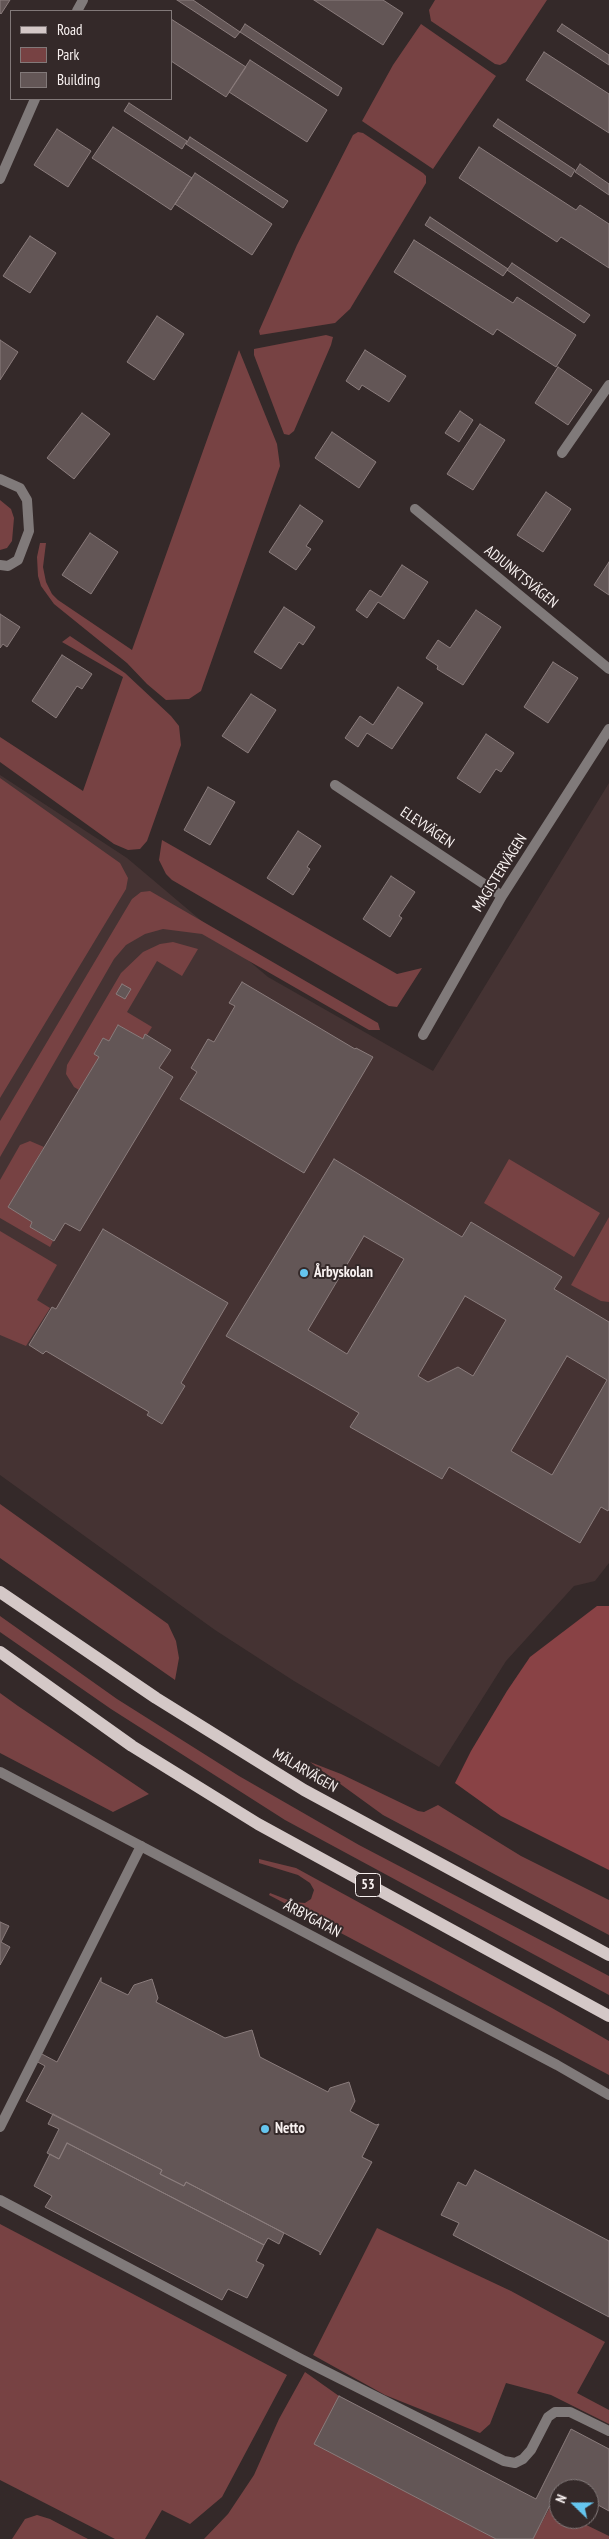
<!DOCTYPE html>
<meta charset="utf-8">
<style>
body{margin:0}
#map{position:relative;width:609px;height:2539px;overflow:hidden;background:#342929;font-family:"PT Sans Narrow",sans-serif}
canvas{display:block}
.legend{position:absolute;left:10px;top:10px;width:162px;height:90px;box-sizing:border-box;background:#342929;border:1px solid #827979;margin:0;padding:6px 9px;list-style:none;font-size:15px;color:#f8f1f0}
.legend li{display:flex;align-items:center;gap:10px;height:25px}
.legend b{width:25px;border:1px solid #827979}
.north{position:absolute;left:549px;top:2479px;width:50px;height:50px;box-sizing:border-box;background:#342929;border:1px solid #827979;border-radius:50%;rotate:292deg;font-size:14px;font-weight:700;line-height:20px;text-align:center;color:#f8f1f0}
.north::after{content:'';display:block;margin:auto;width:18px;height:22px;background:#65c5ee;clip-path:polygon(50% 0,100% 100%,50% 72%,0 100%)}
</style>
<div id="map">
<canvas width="609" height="2539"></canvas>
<ul class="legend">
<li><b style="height:6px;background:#d4c8c7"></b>Road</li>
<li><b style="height:14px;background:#774243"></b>Park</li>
<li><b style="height:14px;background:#635656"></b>Building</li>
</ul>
<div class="north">N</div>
</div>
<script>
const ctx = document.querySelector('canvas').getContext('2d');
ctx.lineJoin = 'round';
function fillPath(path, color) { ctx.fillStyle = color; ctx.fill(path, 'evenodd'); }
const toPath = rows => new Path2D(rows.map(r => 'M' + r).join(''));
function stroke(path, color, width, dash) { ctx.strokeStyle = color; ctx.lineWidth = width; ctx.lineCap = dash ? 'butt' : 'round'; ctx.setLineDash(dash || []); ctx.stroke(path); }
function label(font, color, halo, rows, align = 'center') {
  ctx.font = font + ' "PT Sans Narrow",sans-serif'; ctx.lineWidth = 4; ctx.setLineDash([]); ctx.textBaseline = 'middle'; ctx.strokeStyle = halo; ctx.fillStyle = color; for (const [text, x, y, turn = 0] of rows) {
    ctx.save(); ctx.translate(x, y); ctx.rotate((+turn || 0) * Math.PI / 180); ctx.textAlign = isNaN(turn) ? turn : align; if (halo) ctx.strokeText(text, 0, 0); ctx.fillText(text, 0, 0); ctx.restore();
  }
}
fillPath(toPath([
 [0,775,127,858,268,977,433,1071,609,783,609,1563,595,1581,574,1586,506,1661,439,1767,294,1681,215,1630,0,1475]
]), '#453333');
fillPath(toPath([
 [435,0,547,0,506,62,500,65,495,64,431,21,429,10],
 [421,24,496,76,433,169,362,121,393,65],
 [358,132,363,133,423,173,426,176,426,183,350,309,335,323,260,335,259,331,297,245,353,135],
 [326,335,333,337,331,345,294,431,289,435,284,434,254,355,254,349],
 [239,350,277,444,280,466,201,691,189,699,166,700,147,684,127,663,54,604,41,586,38,576,37,557,40,543,46,543,43,567,46,582,52,594,58,600,132,650],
 [0,500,11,509,14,518,12,541,7,548,0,550],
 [70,636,125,673,171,716,179,726,181,745,147,841,140,849,128,850,114,844,0,762,0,737,83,791,123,677,62,642],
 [0,778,120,863,128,878,126,889,0,1098],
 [162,840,397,974,422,968,397,1007,389,1006,172,880,166,874,159,860],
 [150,891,378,1023,380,1030,369,1030,202,934,163,929,145,934,126,945,114,959,0,1157,0,1121,132,899,141,892],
 [173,942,198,949,182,976,157,961,127,1012,152,1027,147,1035,143,1039,118,1025,109,1041,103,1038,94,1054,99,1057,79,1090,74,1087,66,1074,67,1065,121,973,143,952,160,944],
 [30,1141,44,1147,8,1207,32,1222,30,1227,53,1241,50,1247,0,1218,0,1180,20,1145],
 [509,1159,600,1213,574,1257,484,1203],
 [609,1217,609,1302,601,1301,571,1285],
 [0,1231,57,1265,37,1300,50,1308,26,1346,0,1335],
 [0,1504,168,1624,176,1641,179,1658,175,1680,0,1558],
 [0,1616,117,1699,239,1776,359,1845,609,1976,609,1995,285,1820,111,1709,0,1632],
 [0,1693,18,1706,149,1794,113,1812,0,1753],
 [310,1762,341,1774,418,1811,424,1812,438,1805,521,1856,609,1900,609,1935,383,1815],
 [259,1859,296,1868,552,2008,609,2041,609,2075,269,1895,270,1893,293,1902,305,1903,311,1899,314,1890,310,1883,298,1875,259,1863],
 [0,2224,287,2375,222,2497,190,2524,162,2510,145,2539,115,2539,0,2480],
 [377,2228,511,2291,605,2342,577,2393,609,2410,609,2424,551,2395,506,2383,490,2424,480,2433,385,2395,313,2355],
 [305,2372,339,2396,315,2444,496,2539,204,2539,228,2514,254,2475,279,2419],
 [550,2507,559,2511,559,2519,574,2519,609,2536,609,2539,533,2539],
 [37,2515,50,2519,88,2539,12,2539,25,2519]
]), '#774243');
fillPath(toPath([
 [597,1606,609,1606,609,1870,501,1816,455,1783,471,1751,507,1691,530,1657]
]), '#894245');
const building = toPath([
 [0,0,10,0,1,14,0,13,0,0],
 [177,0,193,0,240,32,235,38,177,0],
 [314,0,383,0,403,13,383,45,314,0],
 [171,19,246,67,226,97,171,61,171,19],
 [245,24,342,88,338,96,240,32,245,24],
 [562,24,609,55,609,65,557,31,562,24],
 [544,52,609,94,609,133,526,80,544,52],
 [250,60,327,110,307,142,229,92,250,60],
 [129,103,187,141,182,149,124,111,129,103],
 [498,119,575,170,571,177,493,126,498,119],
 [113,127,192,178,171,210,92,158,113,127],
 [57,129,91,151,68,187,34,165,57,129],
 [190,137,288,201,283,208,186,144,190,137],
 [479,147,576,210,580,205,609,224,609,268,561,237,557,242,459,178,479,147],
 [580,164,609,184,609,195,575,172,580,164],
 [195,173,272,224,252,255,175,204,195,173],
 [430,217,508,269,503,276,425,225,430,217],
 [30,236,56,253,30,293,3,276,30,236],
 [414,240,513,303,517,297,576,335,556,367,497,329,493,335,394,272,414,240],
 [512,263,590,315,584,323,507,270,512,263],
 [157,316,184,334,154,380,127,362,157,316],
 [0,340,18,352,0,380,0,340],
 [365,350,406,376,389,402,362,385,359,390,346,381,365,350],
 [558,367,592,390,568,425,535,403,558,367],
 [460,411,473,420,459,442,445,433,460,411],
 [82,413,110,434,74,479,47,458,82,413],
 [480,424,505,440,473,490,447,474,480,424],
 [332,432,376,462,359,488,315,458,332,432],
 [546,492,571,509,543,552,517,535,546,492],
 [300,505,323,521,306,546,311,549,296,570,269,552,300,505],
 [90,533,118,552,91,594,62,575,90,533],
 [609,562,609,595,594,585,609,562],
 [402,565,428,582,404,619,378,602,367,618,356,610,370,590,381,597,402,565],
 [284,607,315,627,303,645,299,642,281,669,254,652,284,607],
 [476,610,501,627,463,685,437,669,438,666,426,658,438,640,450,648,476,610],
 [0,614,20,627,7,647,3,644,0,648,0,614],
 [62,655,92,674,82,689,77,686,56,718,32,701,62,655],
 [553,662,578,678,548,723,524,707,553,662],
 [398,687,423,703,392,749,367,733,358,747,345,738,360,716,373,725,398,687],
 [251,694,276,710,248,753,222,736,251,694],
 [486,734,514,753,501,772,496,769,480,793,457,778,486,734],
 [208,787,235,802,210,845,184,830,208,787],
 [298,831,321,846,307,867,310,869,293,895,267,878,298,831],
 [391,876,415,892,399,916,402,918,390,937,363,919,391,876],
 [242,982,355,1049,356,1048,373,1057,304,1173,180,1099,197,1072,191,1068,208,1039,214,1042,235,1006,229,1003,242,982],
 [122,984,131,989,125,999,116,994,122,984],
 [118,1025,143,1039,145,1034,171,1050,159,1068,173,1077,80,1231,65,1223,54,1241,30,1227,32,1222,8,1207,99,1057,94,1054,103,1038,109,1041,118,1025],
 [334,1159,462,1237,471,1222,562,1277,554,1289,609,1322,609,1509,608,1511,601,1507,580,1543,449,1467,442,1479,350,1427,359,1413,226,1336,334,1159],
 [364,1236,404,1259,347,1354,308,1330,364,1236],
 [465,1296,506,1320,473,1376,458,1367,428,1382,418,1376,465,1296],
 [567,1356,607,1380,552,1475,511,1451,567,1356],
 [103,1229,228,1303,181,1383,185,1386,162,1424,147,1415,149,1412,46,1351,43,1354,29,1345,52,1307,56,1309,103,1229],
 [0,1922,9,1926,1,1942,10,1947,0,1965,0,1922],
 [101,1978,101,1982,128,1995,134,1985,152,1979,158,1998,156,2002,225,2038,252,2030,260,2057,328,2092,330,2088,349,2082,355,2101,350,2111,376,2125,379,2124,362,2157,372,2162,320,2255,320,2252,284,2233,186,2182,184,2186,160,2174,162,2170,26,2101,45,2066,36,2061,40,2053,57,2062,101,1978],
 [53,2114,162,2170,160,2174,184,2186,186,2182,284,2233,279,2244,268,2238,264,2245,67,2143,59,2159,47,2153,59,2129,48,2124,53,2114],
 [67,2143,264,2245,256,2261,264,2265,247,2298,228,2289,222,2300,45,2207,52,2196,34,2186,50,2154,59,2159,67,2143],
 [475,2170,609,2241,609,2317,453,2235,459,2223,441,2215,458,2182,466,2186,475,2170],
 [339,2396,536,2499,571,2429,609,2449,609,2511,589,2500,589,2489,567,2489,560,2485,533,2539,496,2539,314,2444,339,2396]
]);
fillPath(building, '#635656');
stroke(building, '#8a7c7c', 1);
stroke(toPath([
 [562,453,609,385],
 [0,2127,141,1846],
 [0,2200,301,2359,504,2461,515,2463,523,2459,531,2450,548,2417,555,2412,570,2412,609,2431]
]), '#807a7a', 10);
stroke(toPath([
 [77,11,83,0],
 [0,179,35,99],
 [0,479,20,488,27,500,29,531,18,560,8,566,0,565],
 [415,509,609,669],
 [335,785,502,896],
 [423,1035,502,896,609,729],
 [0,1772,557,2065,609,2095]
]), '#807a7a', 10);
stroke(toPath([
 [0,1592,156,1698,304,1790,609,1955],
 [0,1652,132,1746,258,1824,609,2016]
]), '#d4c8c7', 12);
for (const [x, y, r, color] of [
 [304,1273,5,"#65c5ee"],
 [265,2129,5,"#65c5ee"]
]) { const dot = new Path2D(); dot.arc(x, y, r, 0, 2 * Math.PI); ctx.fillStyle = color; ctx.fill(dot); stroke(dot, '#342929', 2); }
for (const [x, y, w] of [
 [368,1885,25]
]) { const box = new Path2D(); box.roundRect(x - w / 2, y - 11.5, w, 23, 4); ctx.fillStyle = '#342929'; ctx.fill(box); stroke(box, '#f8f1f0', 1); }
label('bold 14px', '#f8f1f0', null, [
 ["53",368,1885]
]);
label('15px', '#f8f1f0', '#342929', [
 ["ADJUNKTSVÄGEN",521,577,39],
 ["ELEVVÄGEN",427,828,34],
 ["MAGISTERVÄGEN",500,873,-58],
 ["MÄLARVÄGEN",305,1771,30],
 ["ÅRBYGATAN",312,1919,28]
]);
label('bold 15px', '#f8f1f0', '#342929', [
 ["Årbyskolan",314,1273],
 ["Netto",275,2129]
], 'left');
</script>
